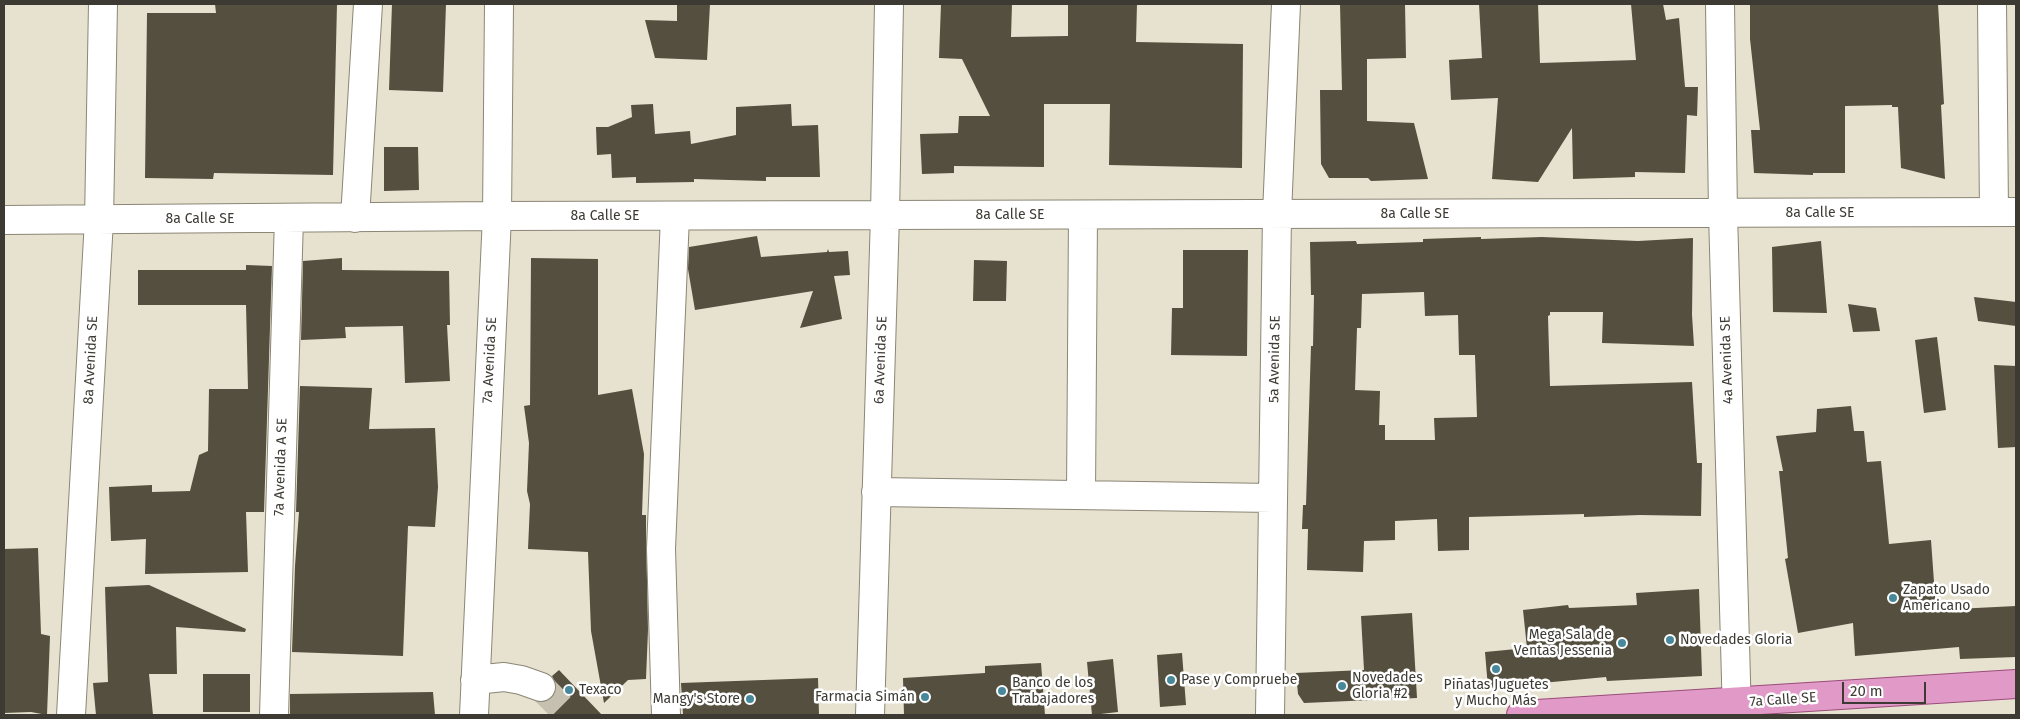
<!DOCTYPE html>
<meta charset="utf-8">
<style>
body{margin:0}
#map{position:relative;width:2020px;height:719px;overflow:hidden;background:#e7e1cf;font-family:"Fira Sans",sans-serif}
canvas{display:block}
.frame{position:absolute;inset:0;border:5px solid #3c3a33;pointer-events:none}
.scale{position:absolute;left:1842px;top:682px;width:84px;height:22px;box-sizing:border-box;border:2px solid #3c3a33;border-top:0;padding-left:6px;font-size:15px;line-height:18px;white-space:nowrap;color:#3c3a33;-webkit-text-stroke:4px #fff;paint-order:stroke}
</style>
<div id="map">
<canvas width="2020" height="719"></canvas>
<div class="frame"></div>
<div class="scale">20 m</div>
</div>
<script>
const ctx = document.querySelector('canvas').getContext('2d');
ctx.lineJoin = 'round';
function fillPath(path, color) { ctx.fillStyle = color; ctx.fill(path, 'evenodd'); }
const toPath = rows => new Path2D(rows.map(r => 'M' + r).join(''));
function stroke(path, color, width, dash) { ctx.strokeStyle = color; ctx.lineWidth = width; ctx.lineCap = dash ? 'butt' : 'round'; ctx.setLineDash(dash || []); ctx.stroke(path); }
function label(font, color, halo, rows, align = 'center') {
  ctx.font = font + ' "Fira Sans",sans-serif'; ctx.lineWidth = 5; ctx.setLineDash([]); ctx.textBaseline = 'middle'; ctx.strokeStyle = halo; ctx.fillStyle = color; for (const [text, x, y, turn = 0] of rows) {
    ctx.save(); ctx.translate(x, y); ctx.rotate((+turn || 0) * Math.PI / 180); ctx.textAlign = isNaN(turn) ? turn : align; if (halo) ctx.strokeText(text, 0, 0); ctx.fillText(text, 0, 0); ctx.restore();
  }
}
fillPath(toPath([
 [215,4,337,4,333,175,214,173,213,179,145,178,147,13,216,13],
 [392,4,446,4,443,92,389,90],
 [677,4,710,4,707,60,655,58,645,20,677,21],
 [941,4,1012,4,1011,37,1068,36,1068,4,1137,4,1136,42,1243,44,1242,168,1109,165,1110,104,1044,104,1044,167,954,166,954,173,922,174,920,134,958,133,959,116,990,116,962,59,939,58],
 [1340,4,1405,4,1406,58,1367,59,1367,121,1414,123,1428,179,1371,181,1368,178,1329,178,1321,164,1320,90,1342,90],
 [1479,4,1538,4,1540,63,1636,60,1631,4,1663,4,1666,20,1679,18,1685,87,1698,87,1697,116,1687,115,1685,173,1635,172,1635,177,1573,179,1572,128,1538,182,1492,179,1498,98,1451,100,1449,60,1482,58],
 [1750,4,1938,4,1944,104,1941,105,1945,179,1901,168,1898,107,1892,107,1892,105,1845,106,1845,173,1813,173,1813,175,1754,173,1751,130,1760,130,1750,39],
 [653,104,655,134,690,131,691,144,736,135,736,107,791,104,792,126,818,125,820,177,766,177,766,181,694,179,694,182,636,183,636,177,612,178,611,154,597,155,596,127,608,127,632,117,631,105],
 [384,147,418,147,419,190,384,191],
 [757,236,761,257,827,252,828,249,829,252,848,251,850,275,834,276,842,319,800,328,813,291,695,310,688,269,689,247],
 [1481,237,1481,239,1542,237,1638,241,1693,238,1692,315,1694,346,1602,343,1603,312,1550,312,1550,315,1548,316,1550,386,1692,382,1697,463,1702,463,1701,516,1640,515,1584,517,1584,514,1469,517,1469,550,1438,551,1437,519,1395,521,1395,540,1364,541,1363,572,1307,570,1308,529,1302,529,1303,505,1306,505,1311,346,1313,346,1314,295,1311,295,1310,242,1356,241,1357,244,1423,242,1423,239],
 [1424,292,1425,316,1458,315,1459,355,1475,355,1477,417,1434,418,1435,440,1385,440,1385,425,1379,425,1380,391,1355,390,1357,328,1361,328,1362,294],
 [1821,241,1827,313,1773,312,1772,247],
 [1183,250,1248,250,1247,356,1171,355,1172,308,1183,308],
 [342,258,342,270,449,271,450,325,447,325,450,381,405,383,403,326,345,327,346,338,301,340,303,261],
 [531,258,598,259,598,395,632,389,644,454,642,515,646,515,646,530,648,630,646,679,628,680,604,703,591,631,588,552,528,549,530,504,527,491,529,443,524,406,530,405],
 [974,260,1007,261,1006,301,973,301],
 [246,265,272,266,264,512,246,512,248,572,145,574,146,539,111,541,109,487,152,485,152,492,190,491,199,455,208,451,209,389,248,389,246,305,138,305,138,270,246,270],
 [1974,297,2016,302,2016,326,1978,321],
 [1848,304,1876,308,1880,331,1853,332],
 [1937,337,1946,410,1924,413,1915,340],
 [1994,365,2016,366,2016,447,1998,448],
 [300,386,372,388,369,429,435,428,438,487,435,527,408,526,403,656,292,652,295,566,299,512,296,512],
 [1851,406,1854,431,1864,431,1867,462,1881,461,1889,544,1931,540,1936,610,2016,606,2016,657,1960,659,1959,647,1855,656,1853,623,1798,633,1785,559,1788,558,1779,471,1783,471,1776,436,1816,432,1817,409],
 [38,548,41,634,50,636,47,715,31,712,4,713,4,549],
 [149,585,246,629,245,632,176,627,177,674,149,674,153,715,96,715,93,683,108,682,105,587],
 [1699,589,1702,676,1607,681,1606,677,1488,688,1485,652,1527,648,1523,610,1568,605,1569,608,1637,605,1636,593],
 [1412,613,1417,698,1304,703,1298,694,1296,673,1364,670,1361,616],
 [1182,653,1186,705,1160,707,1157,655],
 [1113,659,1118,712,1092,715,1087,662],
 [1041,663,1045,715,904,715,903,678,985,673,985,666],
 [559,670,602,715,553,715,541,702,551,699,556,693,556,684,552,676],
 [203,674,250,674,250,712,203,712],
 [818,678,819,715,683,715,681,683],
 [433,692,435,715,290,715,290,694]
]), '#544f3f');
stroke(toPath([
 [541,687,569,715]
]), '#c5c0b0', 28, [28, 14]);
const minor = toPath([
 [1720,4,1723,213,1737,715],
 [1992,4,1994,212],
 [355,218,368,4],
 [4,220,497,216,2016,212],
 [876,492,1273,498],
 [1081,495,1083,215],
 [475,680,504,677,521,680,541,687],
 [71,715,99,220,103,4],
 [274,715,289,218],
 [474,715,497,216,499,4],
 [666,715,661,549,675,216],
 [870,715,885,215,889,4],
 [1270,715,1277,214,1286,4]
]);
const major = toPath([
 [1521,715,2016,684]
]);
stroke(minor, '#8b8675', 30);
stroke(major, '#9a4c7b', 30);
stroke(minor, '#fff', 28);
stroke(major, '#e19ac7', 28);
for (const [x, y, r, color] of [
 [1893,598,5,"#47899b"],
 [1670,640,5,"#47899b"],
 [1622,643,5,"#47899b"],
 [1496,669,5,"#47899b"],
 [1171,680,5,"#47899b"],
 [1342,686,5,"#47899b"],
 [569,690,5,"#47899b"],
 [1002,691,5,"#47899b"],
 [925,697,5,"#47899b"],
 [750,699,5,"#47899b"]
]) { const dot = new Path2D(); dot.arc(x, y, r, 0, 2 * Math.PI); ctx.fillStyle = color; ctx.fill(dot); stroke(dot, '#fff', 2); }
label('14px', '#3c3a33', '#fff', [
 ["8a Calle SE",1820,213],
 ["8a Calle SE",1415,214],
 ["8a Calle SE",1010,215],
 ["8a Calle SE",605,216],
 ["8a Calle SE",200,219],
 ["5a Avenida SE",1275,359,-89],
 ["8a Avenida SE",91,360,-87],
 ["7a Avenida SE",490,360,-87],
 ["6a Avenida SE",881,360,-88],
 ["4a Avenida SE",1727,360,-92],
 ["7a Avenida A SE",281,467,-88],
 ["7a Calle SE",1783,700,-4]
]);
label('14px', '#3c3a33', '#fff', [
 ["Zapato Usado",1903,590],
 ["Americano",1903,606],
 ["Mega Sala de",1612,635,"right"],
 ["Ventas Jessenia",1612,651,"right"],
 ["Novedades Gloria",1680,640],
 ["Novedades",1352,678],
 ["Gloria #2",1352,694],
 ["Pase y Compruebe",1181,680],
 ["Banco de los",1012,683],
 ["Trabajadores",1012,699],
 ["Piñatas Juguetes",1496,685,"center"],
 ["y Mucho Más",1496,701,"center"],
 ["Texaco",579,690],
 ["Farmacia Simán",915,697,"right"],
 ["Mangy's Store",740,699,"right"]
], 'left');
</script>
